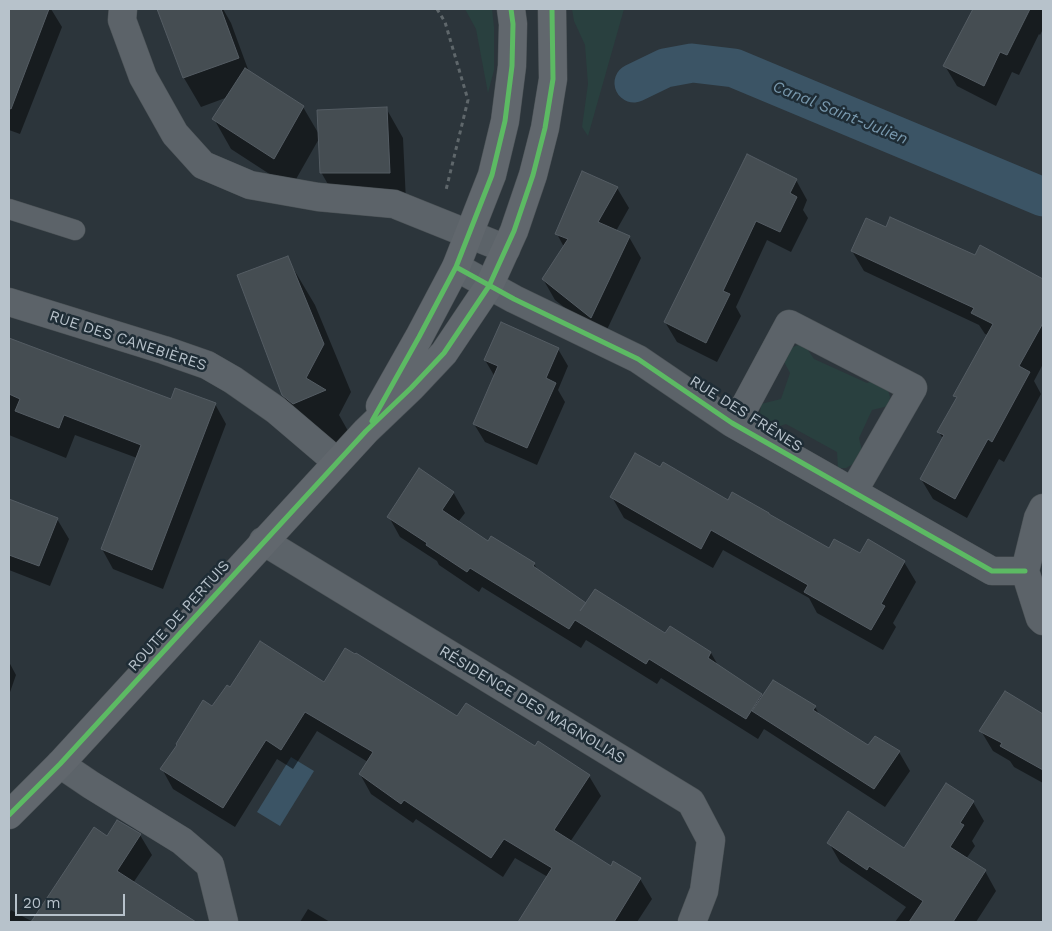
<!DOCTYPE html>
<meta charset="utf-8">
<style>
body{margin:0}
#map{position:relative;width:1052px;height:931px;overflow:hidden;background:#2c353b;font-family:"Work Sans",sans-serif}
canvas{display:block}
.frame{position:absolute;inset:0;border:10px solid #b7c2cb;pointer-events:none}
.scale{position:absolute;left:15px;top:894px;width:110px;height:22px;box-sizing:border-box;border:2px solid #b7c2cb;border-top:0;padding-left:6px;font-size:15px;line-height:18px;white-space:nowrap;color:#b7c2cb;-webkit-text-stroke:4px #1f2d36;paint-order:stroke}
</style>
<div id="map">
<canvas width="1052" height="931"></canvas>
<div class="frame"></div>
<div class="scale">20 m</div>
</div>
<script>
const ctx = document.querySelector('canvas').getContext('2d');
ctx.lineJoin = 'round';
function fillPath(path, color) { ctx.fillStyle = color; ctx.fill(path, 'evenodd'); }
const toPath = rows => new Path2D(rows.map(r => 'M' + r).join(''));
function stroke(path, color, width, dash) { ctx.strokeStyle = color; ctx.lineWidth = width; ctx.lineCap = dash ? 'butt' : 'round'; ctx.setLineDash(dash || []); ctx.stroke(path); }
function label(font, color, halo, rows, align = 'center') {
  ctx.font = font + ' "Work Sans",sans-serif'; ctx.lineWidth = 5; ctx.setLineDash([]); ctx.textBaseline = 'middle'; ctx.strokeStyle = halo; ctx.fillStyle = color; for (const [text, x, y, turn = 0] of rows) {
    ctx.save(); ctx.translate(x, y); ctx.rotate((+turn || 0) * Math.PI / 180); ctx.textAlign = isNaN(turn) ? turn : align; if (halo) ctx.strokeText(text, 0, 0); ctx.fillText(text, 0, 0); ctx.restore();
  }
}
fillPath(toPath([
 [465,9,492,9,494,27,494,70,488,93,476,29],
 [572,9,624,9,588,136,582,127,588,84,585,45,574,21],
 [800,344,810,344,808,350,814,359,867,383,881,378,886,383,890,397,888,406,872,410,859,438,862,451,857,462,846,468,838,468,837,452,786,424,768,430,763,425,760,414,761,404,781,399,790,373,782,358,789,349]
]), '#29403f');
fillPath(toPath([
 [291,757,314,771,280,826,257,812]
]), '#3b5465');
fillPath(toPath([
 [9,9,51,9,62,27,20,134,9,130],
 [172,9,223,9,231,23,249,72,303,107,320,136,386,108,403,138,406,202,338,202,321,172,320,137,291,188,231,149,214,119,228,97,201,107,184,78,160,13],
 [974,9,1043,9,1043,29,1040,35,1039,34,1019,75,1012,72,996,106,957,86,945,66],
 [747,156,796,180,807,200,803,210,808,218,791,252,767,240,736,307,741,316,717,362,677,342,665,322],
 [617,188,629,208,616,231,629,237,641,258,603,338,555,300,543,279,564,247,557,234],
 [886,229,975,257,981,247,1043,280,1043,364,1034,381,1041,394,1004,462,999,459,967,518,933,499,921,479,943,439,939,432,957,399,955,396,988,335,985,334,979,325,864,271,852,251],
 [287,258,315,305,351,392,339,415,352,438,321,451,311,443,283,395],
 [9,339,172,401,215,404,226,424,163,589,113,569,102,549,137,458,75,435,66,458,9,435],
 [558,349,568,366,558,390,565,402,537,465,485,442,474,424,495,377,485,360],
 [453,492,465,513,458,522,488,543,534,564,539,572,585,603,665,635,670,628,711,653,719,667,761,695,762,698,815,707,820,716,868,747,899,752,910,771,885,807,764,729,758,739,661,678,657,684,586,640,581,648,482,587,479,592,439,565,437,561,400,537,389,517],
 [612,497,728,502,829,550,904,562,916,582,893,623,896,627,883,650,817,613,809,598,723,550,713,568,624,518],
 [9,500,57,519,69,539,50,586,9,570],
 [9,662,16,675,9,695],
 [324,684,458,718,535,748,589,776,601,796,570,842,611,867,614,863,640,879,652,899,637,922,519,922,548,877,515,858,503,877,416,819,413,823,371,794,360,774,368,762,317,731,293,769,277,759,235,827,173,789,162,769,213,708,231,689],
 [1043,713,1043,783,1014,767,1010,761,993,751,981,731,1042,715],
 [973,802,984,821,972,841,975,846,966,859,985,871,996,891,976,922,895,922,906,907,840,862,829,843,904,849],
 [118,821,140,835,152,855,133,883,170,912,176,908,185,922,9,922,9,914,11,910,33,922,94,829,107,838],
 [308,909,330,922,300,922]
]), '#0007');
stroke(toPath([
 [634,83,665,68,692,63,734,68,1043,197]
]), '#3b5465', 39);
const building = toPath([
 [9,9,49,9,11,109,9,108,9,9],
 [157,9,221,9,239,58,183,78,157,9],
 [973,9,1030,9,1007,55,1000,52,984,86,943,66,973,9],
 [245,68,304,106,274,159,212,119,245,68],
 [387,107,390,173,320,173,317,110,387,107],
 [747,154,797,179,790,193,797,197,780,232,756,221,723,291,730,294,706,343,664,322,747,154],
 [582,171,618,187,598,222,630,236,591,318,542,279,568,239,555,234,582,171],
 [890,217,975,255,980,245,1043,279,1043,323,1019,366,1030,372,992,442,988,439,955,499,920,479,944,435,937,432,957,397,953,396,993,324,971,313,974,308,851,251,866,218,886,227,890,217],
 [288,256,324,344,306,378,326,390,293,404,282,395,237,275,288,256],
 [501,322,559,348,546,378,556,383,527,448,473,424,498,366,484,360,501,322],
 [9,338,171,399,175,388,216,403,152,570,101,549,141,445,64,415,59,428,15,411,20,399,9,394,9,338],
 [635,453,660,467,663,462,728,500,732,492,769,513,769,514,829,548,834,539,860,553,868,539,905,561,881,604,885,606,871,630,804,592,808,585,711,530,701,549,610,497,635,453],
 [419,468,454,492,442,510,488,541,491,536,535,563,533,566,586,603,580,611,595,589,665,633,670,626,711,652,708,658,762,694,746,719,649,659,646,664,575,620,569,629,470,568,467,572,426,545,427,543,387,517,419,468],
 [9,499,58,518,39,566,9,555,9,499],
 [260,641,324,682,345,648,355,654,356,653,457,716,466,703,535,746,538,741,590,775,554,830,611,866,613,861,641,878,614,922,518,922,552,868,504,839,491,858,404,800,401,804,359,774,373,752,305,712,281,750,266,740,223,808,160,769,177,745,176,744,203,700,212,706,227,685,230,687,260,641],
 [773,680,816,706,813,710,868,745,875,736,900,751,874,789,752,711,773,680],
 [1005,691,1043,714,1043,770,1000,746,1002,743,979,731,1005,691],
 [946,783,974,801,960,823,964,825,950,847,986,870,953,922,909,922,923,901,869,866,867,870,827,843,848,811,904,848,946,783],
 [117,820,141,834,117,871,196,922,31,922,94,827,107,836,117,820]
]);
fillPath(building, '#454d52');
stroke(building, '#545c63', 1);
const service = toPath([
 [9,209,75,230]
]);
const minor = toPath([
 [123,9,122,20,143,77,175,134,203,165,250,185,318,197,394,204,506,249],
 [456,267,514,299,638,359,732,423,992,571,1025,571],
 [9,302,164,350,207,365,233,380,276,410,337,462],
 [732,423,746,404,789,324,913,388,853,492],
 [1043,508,1038,518,1025,571,1040,618,1043,621],
 [263,541,691,802,711,840,704,891,692,922],
 [60,764,91,785,182,841,210,865,224,922]
]);
const secondary = toPath([
 [380,406,419,337,456,267,492,175,505,121,512,66,513,24,511,9],
 [9,815,60,764,366,431,411,388,444,353,489,286,514,231,533,175,545,128,553,79,552,9]
]);
stroke(service, '#4a5155', 21);
stroke(minor, '#4a5155', 29);
stroke(secondary, '#4a5155', 29);
stroke(toPath([
 [437,9,445,22,468,100,446,190]
]), '#5f676b', 3, [4, 4]);
stroke(service, '#5c6369', 20);
stroke(minor, '#5c6369', 28);
stroke(secondary, '#61676d', 28);
stroke(toPath([
 [456,267,514,299,638,359,732,423,992,571,1025,571],
 [372,421,419,337,456,267,492,175,505,121,512,66,513,24,511,9],
 [9,815,60,764,366,431,411,388,444,353,489,286,514,231,533,175,545,128,553,79,552,9]
]), '#5cba63', 5);
label('15px', '#b7c2cb', '#1f2d36', [
 ["RUE DES CANEBIÈRES",128,341,18],
 ["RUE DES FRÊNES",746,414,32],
 ["ROUTE DE PERTUIS",179,616,-48],
 ["RÉSIDENCE DES MAGNOLIAS",532,705,31]
]);
label('italic 16px', '#7898ad', '#1f2d36', [
 ["Canal Saint-Julien",840,113,22]
]);
</script>
